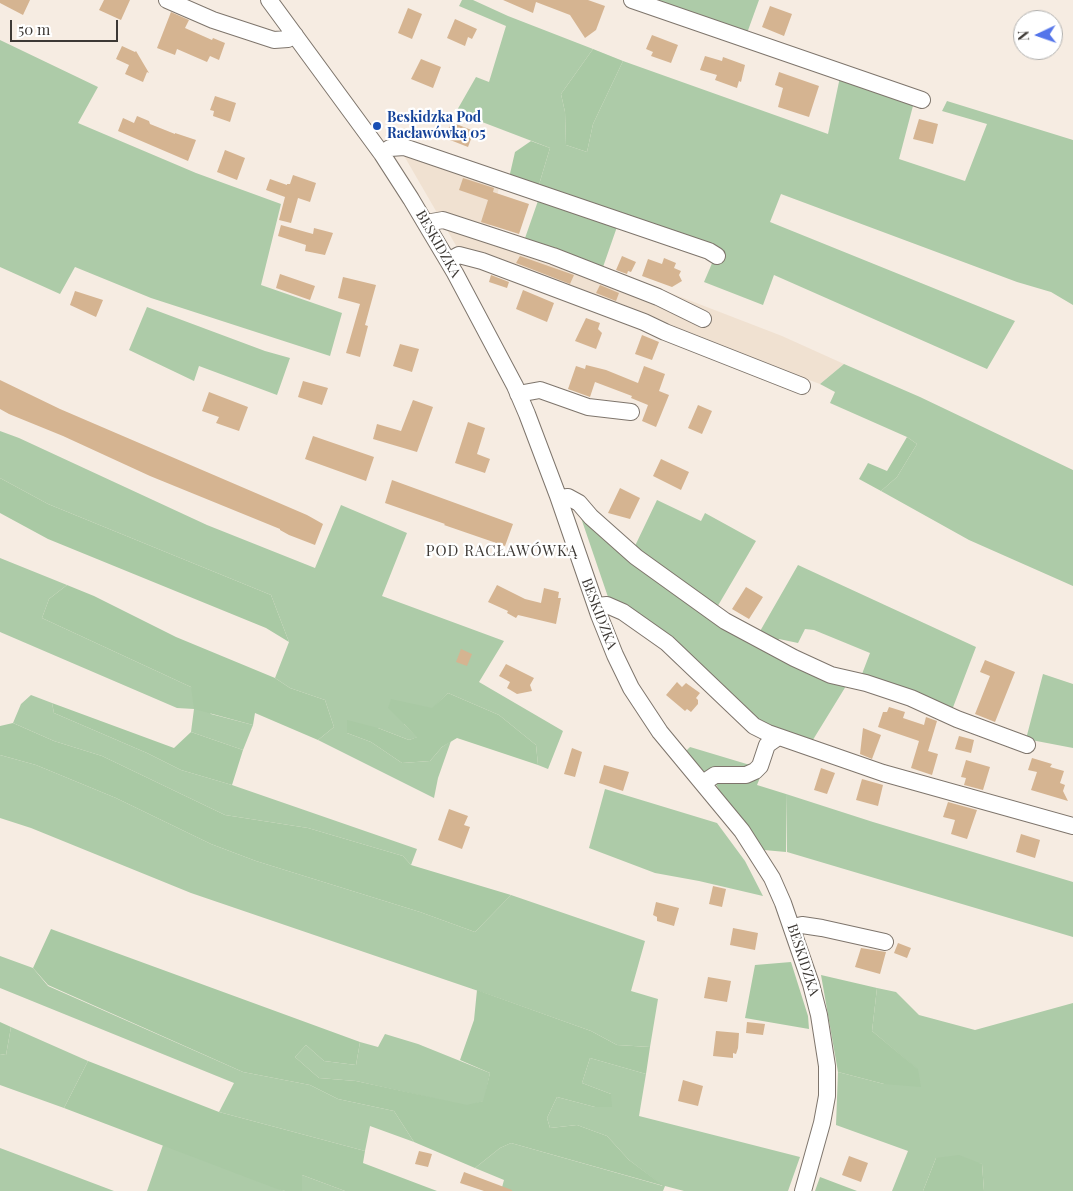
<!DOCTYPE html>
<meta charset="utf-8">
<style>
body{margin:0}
#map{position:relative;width:1073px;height:1191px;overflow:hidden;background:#f6ece2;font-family:"Playfair Display",serif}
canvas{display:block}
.north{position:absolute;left:1013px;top:10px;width:50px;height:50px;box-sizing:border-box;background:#fff;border:1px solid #b1b0ae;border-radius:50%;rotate:267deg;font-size:14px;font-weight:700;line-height:20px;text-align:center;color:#3d3935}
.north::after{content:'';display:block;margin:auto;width:18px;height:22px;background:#5475ea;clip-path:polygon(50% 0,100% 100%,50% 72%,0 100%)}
.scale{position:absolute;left:10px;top:20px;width:108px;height:22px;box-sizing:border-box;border:2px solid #3d3935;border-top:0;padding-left:6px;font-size:15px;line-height:18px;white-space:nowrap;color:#3d3935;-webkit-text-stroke:4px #fff;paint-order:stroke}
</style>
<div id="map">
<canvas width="1073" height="1191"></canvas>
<div class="north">N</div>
<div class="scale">50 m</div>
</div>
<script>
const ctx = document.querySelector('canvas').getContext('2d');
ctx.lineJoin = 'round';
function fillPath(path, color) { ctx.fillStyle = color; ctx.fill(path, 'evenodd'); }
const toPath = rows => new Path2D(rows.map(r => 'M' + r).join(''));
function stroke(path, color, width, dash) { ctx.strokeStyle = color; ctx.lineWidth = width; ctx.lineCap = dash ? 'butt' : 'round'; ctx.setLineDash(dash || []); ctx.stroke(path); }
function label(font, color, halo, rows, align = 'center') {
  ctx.font = font + ' "Playfair Display",serif'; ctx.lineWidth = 4.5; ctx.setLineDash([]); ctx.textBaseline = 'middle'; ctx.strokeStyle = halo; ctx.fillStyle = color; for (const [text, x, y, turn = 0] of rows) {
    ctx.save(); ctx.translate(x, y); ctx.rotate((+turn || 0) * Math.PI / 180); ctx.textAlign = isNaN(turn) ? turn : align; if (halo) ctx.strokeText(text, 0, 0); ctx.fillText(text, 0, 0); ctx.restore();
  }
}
fillPath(toPath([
 [403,154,500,183,489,231,603,267,782,336,844,364,820,384,458,249]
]), '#f0e1d1');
fillPath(toPath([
 [462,0,473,0,508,16,593,49,561,94,565,112,566,145,587,152,593,124,623,61,828,134,840,77,914,102,899,159,965,181,987,124,942,111,947,101,1073,140,1073,305,1051,292,1017,282,781,194,770,222,1015,321,987,369,774,275,763,305,704,282,716,254,538,188,550,148,456,112,476,77,489,82,506,26,459,6],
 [646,0,759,0,746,36],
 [0,40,98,87,78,123,196,173,281,204,261,285,342,313,330,356,151,298,75,267,60,294,0,267],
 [539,198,618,224,603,267,524,241],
 [147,307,265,351,290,358,277,395,199,366,194,381,129,350],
 [844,364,920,397,1073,470,1073,586,969,540,881,491,897,477,917,444,907,437,830,403,835,392,820,384],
 [0,431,19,438,207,525,315,568,341,505,407,533,382,596,504,641,479,682,563,731,548,769,538,765,536,745,499,715,448,693,433,708,404,724,418,737,409,740,378,728,347,733,371,742,402,763,430,761,442,747,451,741,438,778,434,798,318,740,334,727,325,700,290,688,275,678,289,642,271,595,48,504,0,478],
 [657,500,701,521,705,513,756,541,716,609,634,548],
 [578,509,611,543,846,686,811,743,761,723,644,620,608,597],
 [0,558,67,585,49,599,42,618,191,687,211,714,253,725,243,750,191,732,194,709,177,708,0,632],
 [798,565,976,647,952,710,862,674,870,653,814,630,805,629,798,643,779,639,776,644,759,633],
 [1043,674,1073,684,1073,748,1026,739],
 [31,695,52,703,54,713,147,753,181,770,232,785,417,849,411,865,403,856,308,828,225,815,102,756,54,741,13,723,21,704],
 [690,747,750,765,734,772,706,774,686,751],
 [0,755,36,765,116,798,211,844,256,861,420,912,475,932,511,895,645,941,631,991,658,999,650,1047,617,1045,591,1031,493,996,191,893,31,828,0,818],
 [605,789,717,823,745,861,763,896,699,881,655,873,589,848],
 [786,794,873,822,1073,882,1073,937,787,852],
 [0,956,33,968,48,986,243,1072,310,1085,338,1099,394,1111,414,1142,370,1126,365,1151,219,1112,234,1083,0,988],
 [877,988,896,992,919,1015,975,1030,1073,1003,1073,1191,984,1191,982,1164,936,1158,923,1191,892,1191,908,1151,836,1125,838,1072,884,1084,917,1069,872,1031],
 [11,1027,88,1061,64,1108,0,1085,0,1054,6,1055],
 [385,1034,418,1044,490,1073,484,1101,467,1106,356,1081,319,1078,295,1057,306,1045,324,1061,356,1065,360,1042,378,1047],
 [590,1058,646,1074,639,1116,800,1157,788,1191,684,1191,665,1186,663,1191,501,1191,504,1180,475,1168,500,1148,511,1143,663,1186,629,1160,607,1136,577,1125,550,1128,547,1118,557,1097,595,1107,611,1094,582,1083],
 [163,1145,224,1167,285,1191,147,1191],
 [0,1148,114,1191,0,1191],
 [302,1175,345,1191,302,1191]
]), '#adcba8');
fillPath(toPath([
 [593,49,623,61,593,124,587,152,566,145,565,112,561,94],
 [531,141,550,148,538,188,509,178,515,152],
 [907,437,917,444,897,477,881,491,859,479,868,463,887,471],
 [0,478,48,504,271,595,289,642,266,628,48,539,0,513],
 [67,585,94,596,176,637,275,678,290,688,325,700,334,727,318,740,255,713,253,725,194,709,191,687,42,618,49,599],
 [448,693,499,715,536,745,538,765,457,738,442,747,430,761,402,763,371,742,347,733,347,720,378,728,409,740,417,737,388,708,391,699,432,708],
 [52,703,174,748,191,732,243,750,232,785,181,770,147,753,54,713],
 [13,723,54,741,102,756,225,815,308,828,403,856,411,865,511,895,475,932,420,912,256,861,211,844,116,798,36,765,0,755,0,726],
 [761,775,757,785,786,794,786,852,764,850,720,792,715,782],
 [51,929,360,1042,356,1065,324,1061,306,1045,295,1057,319,1078,356,1081,467,1105,483,1101,490,1073,460,1060,474,1020,477,990,591,1031,617,1045,650,1047,646,1074,590,1058,582,1083,611,1094,612,1107,595,1107,557,1097,547,1118,550,1128,577,1125,607,1136,629,1160,664,1186,511,1143,500,1148,475,1168,414,1142,394,1111,338,1099,310,1085,243,1072,48,985,33,968],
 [791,962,808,1016,809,1029,745,1018,755,965],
 [821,975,877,988,872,1031,918,1069,921,1087,884,1084,838,1072],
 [0,1022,11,1027,6,1055,0,1054],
 [88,1061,219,1112,365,1151,363,1163,437,1191,345,1191,302,1175,302,1191,285,1191,277,1189,64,1108],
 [959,1155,982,1164,984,1191,923,1191,936,1158],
 [820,1177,857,1191,815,1191]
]), '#a9c9a4');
fillPath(toPath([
 [0,0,30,0,23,15,0,3],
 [104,0,130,0,121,20,99,10],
 [503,0,588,0,605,6,596,30,585,38,570,15,536,2,533,13],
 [770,6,792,14,784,36,762,27],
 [408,8,422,14,412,39,398,33],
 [171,12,189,20,185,28,212,40,213,38,225,43,219,60,210,56,207,62,177,49,175,55,157,48],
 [455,19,477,29,472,39,468,37,465,46,447,38],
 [652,35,678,45,671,63,651,56,653,52,646,49],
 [122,46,135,52,136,51,149,73,147,72,143,82,125,74,129,65,116,59],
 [705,56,722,61,723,57,745,65,741,82,739,81,737,88,715,80,717,75,700,70],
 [421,59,441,67,433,88,411,79],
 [779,72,819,86,809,117,778,107,783,88,775,85],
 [215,96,236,103,230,122,213,116,214,111,210,110],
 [137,116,149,121,150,124,175,134,175,133,196,140,188,161,118,131,123,118,134,123],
 [919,119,938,124,933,144,913,139],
 [451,122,474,131,468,147,445,138],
 [225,150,245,158,237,180,217,172],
 [293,175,316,183,310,202,298,198,291,223,279,220,285,197,266,190,270,179,287,185,287,184,290,184],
 [463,178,494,188,493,192,529,204,519,234,481,222,488,200,459,190],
 [281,225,313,234,314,228,333,233,325,255,305,251,306,245,278,236],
 [520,256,574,275,570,284,516,263],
 [622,256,636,262,631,272,628,271,627,274,616,270],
 [664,258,676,263,674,268,681,271,679,275,682,281,672,287,642,276,648,259,662,264],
 [280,274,315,286,310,300,276,288],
 [491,275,509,282,507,288,489,282],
 [343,277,376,285,365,325,368,326,360,357,346,353,360,304,338,298],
 [600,285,619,293,616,301,596,293],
 [523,290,554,303,547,322,516,309],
 [75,291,103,300,96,317,70,305],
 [586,318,600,323,598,329,602,333,596,349,575,341],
 [642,335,659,342,652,360,635,354],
 [400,344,419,349,412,372,393,366],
 [586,365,606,370,638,383,644,366,665,374,659,391,669,395,656,427,642,421,648,405,631,398,632,396,595,382,590,397,568,389,576,366,585,369],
 [0,380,60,409,307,515,323,524,315,545,289,535,280,530,280,529,150,476,63,436,9,414,0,409],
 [303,381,328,388,322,405,298,397],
 [209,392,248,407,239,431,216,423,219,417,202,411],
 [413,400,433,407,417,452,373,439,377,424,401,431],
 [698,405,712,411,702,434,688,428],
 [468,422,485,428,477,454,490,459,485,473,455,463],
 [313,436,374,457,366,481,305,459],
 [661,459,689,472,681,490,653,476],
 [392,480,513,524,505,546,444,525,445,524,385,503],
 [620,488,640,498,630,519,608,513],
 [497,585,525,599,541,603,544,588,559,592,558,598,561,598,556,624,518,615,516,618,507,613,508,611,488,602],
 [746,587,763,597,749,619,732,609],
 [461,649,472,654,467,666,456,662],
 [985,660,1015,672,995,722,975,714,990,676,980,672],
 [506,664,534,678,530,685,532,691,517,694,507,688,510,682,499,676],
 [677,682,682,687,686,683,700,693,696,698,698,700,698,704,691,712,687,709,685,711,666,695],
 [889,707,905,712,903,718,924,725,926,717,937,721,928,751,938,754,932,775,911,768,919,741,878,727,883,712,887,712],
 [863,728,881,735,872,759,860,754],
 [959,736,974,740,971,753,955,749],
 [572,748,582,752,575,777,564,774],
 [1032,758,1052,764,1050,767,1064,771,1060,783,1065,785,1063,791,1068,801,1031,790,1037,772,1028,770],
 [966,760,990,767,983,790,964,785,966,778,961,777],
 [604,765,629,772,623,791,599,783],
 [821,768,835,773,827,794,814,790],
 [862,779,883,785,878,806,856,800],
 [948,802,977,810,967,839,951,834,955,820,943,817],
 [449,809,468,816,464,825,470,827,462,849,438,840],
 [1021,834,1040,840,1035,858,1016,852],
 [713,886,726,889,722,907,709,904],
 [656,902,679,908,674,926,657,921,657,917,653,915],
 [733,928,758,933,755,950,730,945],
 [898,943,911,948,907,958,894,953],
 [861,948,886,952,880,974,855,967],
 [708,977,731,981,727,1002,704,998],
 [747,1022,765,1024,763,1035,746,1033],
 [716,1031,739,1033,738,1048,736,1054,733,1053,733,1058,713,1056],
 [683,1080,703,1086,698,1106,678,1101],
 [419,1151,432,1154,428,1167,415,1164],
 [849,1156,868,1163,861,1182,842,1175],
 [464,1172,512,1190,512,1191,484,1191,460,1183]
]), '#d5b491');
const minor = toPath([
 [167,0,213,20,274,40,288,39,295,35],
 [269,0,382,154,411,199,455,273,515,386,527,414,558,496,599,615,615,655,631,688,660,732,742,831,772,878,783,903,811,984,819,1015,827,1066,827,1096,822,1123,803,1191],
 [632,0,922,100],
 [382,154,390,148,404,147,709,251,717,256],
 [426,223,443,220,553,256,658,297,703,319],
 [448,261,459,255,482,261,644,322,665,332,802,386],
 [518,394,540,390,588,407,631,412],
 [559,498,568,497,579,503,591,517,636,557,725,621,794,658,831,675,866,683,911,698,957,719,1027,745],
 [596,606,607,605,623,612,667,643,754,726,768,733,883,773,1073,826],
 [703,783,715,775,746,775,755,771,760,766,767,745,777,738],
 [793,927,802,925,822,928,885,942]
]);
stroke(minor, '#7e756c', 18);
stroke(minor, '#fff', 16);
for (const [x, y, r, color] of [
 [377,126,5,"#1a4fb4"]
]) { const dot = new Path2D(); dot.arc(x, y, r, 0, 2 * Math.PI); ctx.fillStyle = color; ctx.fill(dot); stroke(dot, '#fff', 2); }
label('bold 14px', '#164399', '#fff', [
 ["Beskidzka Pod",387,118],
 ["Racławówką 05",387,134]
], 'left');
label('14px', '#3d3935', '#fff', [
 ["BESKIDZKA",438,244,60],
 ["BESKIDZKA",599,614,69],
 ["BESKIDZKA",803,960,72]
]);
ctx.letterSpacing = '1px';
label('15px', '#3d3935', '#fff', [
 ["POD RACŁAWÓWKĄ",502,551]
]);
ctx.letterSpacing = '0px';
</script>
